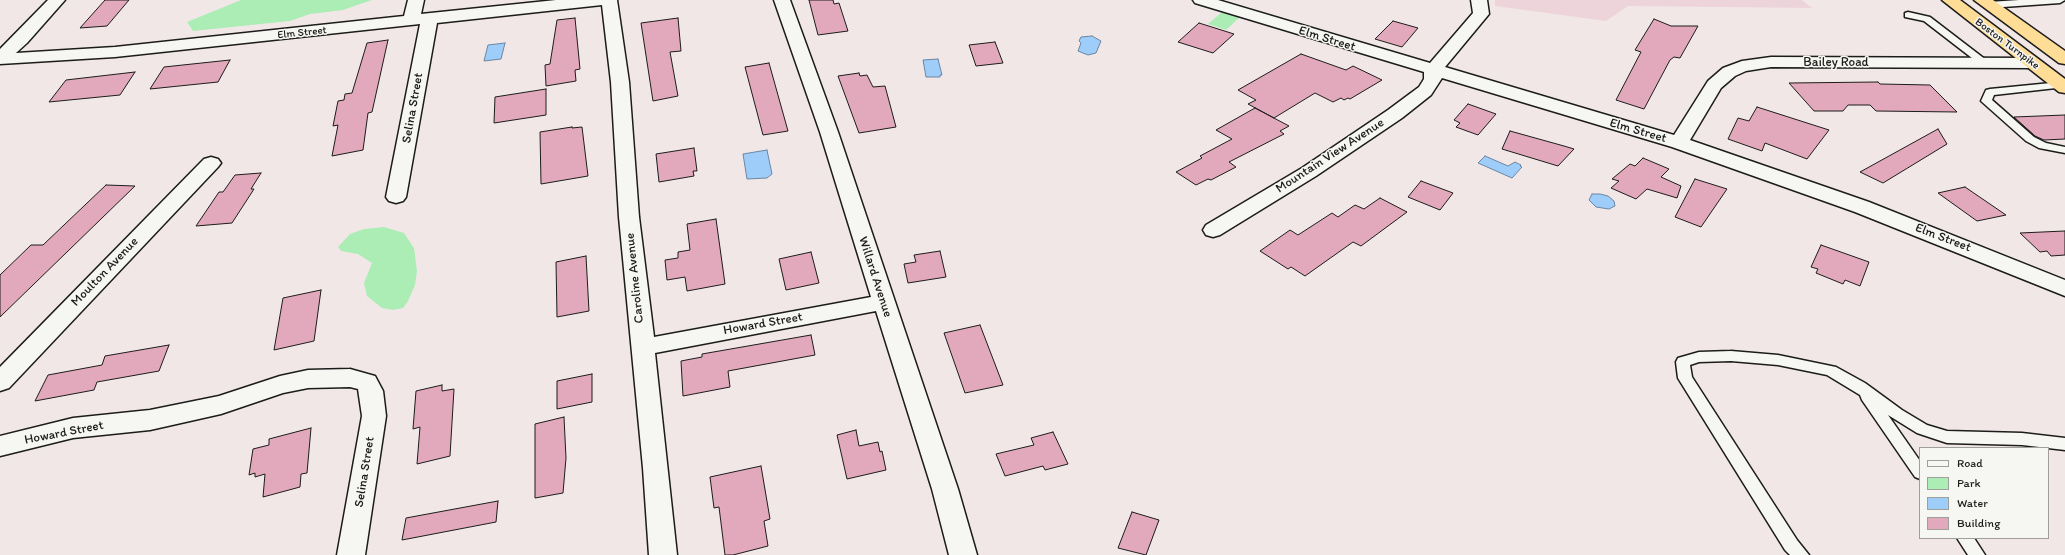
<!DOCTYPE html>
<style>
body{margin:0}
#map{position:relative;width:2065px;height:555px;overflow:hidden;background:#f2e7e7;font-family:Itim,sans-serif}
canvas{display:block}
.legend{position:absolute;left:1919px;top:447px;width:130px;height:92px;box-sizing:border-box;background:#f6f6f2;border:1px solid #9f9f9c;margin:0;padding:5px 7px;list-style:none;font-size:12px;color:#1c1c1c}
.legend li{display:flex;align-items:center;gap:8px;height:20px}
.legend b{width:20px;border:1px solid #9f9f9c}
</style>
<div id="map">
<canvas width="2065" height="555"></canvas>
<ul class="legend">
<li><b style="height:5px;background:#f6f6f2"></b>Road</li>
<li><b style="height:11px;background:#acedb6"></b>Park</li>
<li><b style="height:11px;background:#9fcdfa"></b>Water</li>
<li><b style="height:11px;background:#e2a9bc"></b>Building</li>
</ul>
</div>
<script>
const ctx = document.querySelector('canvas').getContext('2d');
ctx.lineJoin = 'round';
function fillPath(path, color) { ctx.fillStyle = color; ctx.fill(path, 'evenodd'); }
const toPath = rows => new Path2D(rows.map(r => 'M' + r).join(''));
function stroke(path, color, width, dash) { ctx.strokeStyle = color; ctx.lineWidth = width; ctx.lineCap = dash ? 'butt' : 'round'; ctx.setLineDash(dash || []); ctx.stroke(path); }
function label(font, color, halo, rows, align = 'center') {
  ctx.font = font + ' Itim,sans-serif'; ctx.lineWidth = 3; ctx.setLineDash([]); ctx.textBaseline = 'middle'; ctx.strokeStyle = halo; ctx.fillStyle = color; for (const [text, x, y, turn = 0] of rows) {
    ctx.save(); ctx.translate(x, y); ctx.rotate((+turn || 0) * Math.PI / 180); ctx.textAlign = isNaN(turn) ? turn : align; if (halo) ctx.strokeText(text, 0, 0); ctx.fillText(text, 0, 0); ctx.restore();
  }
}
fillPath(toPath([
 [1495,0,1802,0,1812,8,1628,6,1606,21,1495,6]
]), '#edd4da');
fillPath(toPath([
 [241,0,372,0,343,10,310,14,290,21,193,31,187,22],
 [1222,12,1240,17,1226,30,1208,24],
 [384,227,404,233,414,248,417,271,415,285,408,301,403,308,393,310,382,308,367,296,364,283,372,263,358,254,341,251,338,247,350,234,364,229]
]), '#acedb6');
const water = toPath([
 [1092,36,1101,41,1096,53,1088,55,1078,51,1081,43,1079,41,1081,37,1092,36],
 [505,43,501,59,484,61,488,45,505,43],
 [938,59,942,75,940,75,940,77,926,77,923,60,938,59],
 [767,150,772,174,767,178,747,179,743,154,767,150],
 [1485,156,1508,166,1515,162,1521,165,1520,166,1522,167,1512,178,1478,163,1485,156],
 [1592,194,1600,194,1608,196,1614,201,1615,206,1609,209,1596,207,1589,200,1592,194]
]);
fillPath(water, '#9fcdfa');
stroke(water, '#6b86a1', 1);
const building = toPath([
 [105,0,129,0,107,26,80,28,105,0],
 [809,0,833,0,834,4,839,3,848,31,818,35,809,0],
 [575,18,580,69,575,70,576,81,546,86,545,65,550,64,557,20,575,18],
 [678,18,681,51,670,52,678,96,653,101,641,23,678,18],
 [1654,19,1671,26,1698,26,1680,58,1674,57,1670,60,1644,109,1616,100,1641,52,1635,50,1654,19],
 [1393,21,1418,28,1402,47,1375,39,1393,21],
 [1199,23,1234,34,1213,53,1178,42,1199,23],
 [388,40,372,112,368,113,363,150,332,156,338,125,333,126,338,101,344,100,345,94,352,93,367,43,388,40],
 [995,42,1003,63,976,66,969,45,995,42],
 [1301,54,1346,70,1353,66,1382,80,1350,99,1348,98,1344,100,1341,98,1333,102,1315,93,1274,118,1248,104,1256,100,1238,90,1301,54],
 [230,60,218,82,150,89,164,67,230,60],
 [769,63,788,131,763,135,745,67,769,63],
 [135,72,120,95,49,102,66,80,135,72],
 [859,73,860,76,867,75,873,87,885,86,896,127,859,133,838,76,859,73],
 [1878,82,1880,84,1930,85,1957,112,1876,111,1870,105,1848,105,1843,111,1814,111,1789,83,1878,82],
 [546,89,546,115,494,123,495,97,546,89],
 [1468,104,1496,114,1478,135,1456,127,1460,123,1454,120,1468,104],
 [1757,107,1829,130,1807,159,1765,143,1762,151,1728,139,1738,118,1749,121,1757,107],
 [1255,108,1289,126,1280,131,1284,134,1229,162,1236,167,1211,180,1208,179,1196,185,1176,172,1202,158,1200,156,1232,139,1216,130,1255,108],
 [2065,115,2065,139,2044,140,2035,136,2014,117,2065,115],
 [572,127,572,128,582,127,588,176,541,184,540,132,572,127],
 [1938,129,1947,144,1883,183,1860,172,1938,129],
 [1510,131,1564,146,1574,149,1558,166,1502,149,1510,131],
 [694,148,697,171,693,171,694,176,659,182,656,154,694,148],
 [1643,158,1669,169,1661,177,1681,186,1677,198,1647,189,1636,199,1611,188,1619,181,1612,179,1630,164,1635,166,1643,158],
 [261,173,251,189,254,189,232,223,196,226,219,192,223,192,235,175,261,173],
 [1695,179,1727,189,1701,227,1675,217,1695,179],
 [1421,181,1453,193,1440,210,1408,197,1421,181],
 [106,185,135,186,0,317,0,275,31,245,43,245,106,185],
 [1965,187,2006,215,1977,221,1938,193,1965,187],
 [1380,198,1407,212,1361,246,1353,242,1305,276,1291,267,1288,269,1260,251,1290,230,1298,235,1332,213,1338,217,1355,205,1364,209,1380,198],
 [716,219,725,284,687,291,685,277,667,280,665,260,678,258,678,252,690,250,687,224,716,219],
 [2065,231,2065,255,2051,256,2047,251,2040,252,2020,233,2065,231],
 [1821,245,1869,262,1860,286,1845,280,1843,284,1816,273,1818,269,1811,267,1821,245],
 [940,251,946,277,908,283,904,264,916,262,914,255,940,251],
 [811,252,819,283,786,290,779,259,811,252],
 [586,256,589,311,557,317,556,262,586,256],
 [321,290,314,341,274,350,283,298,321,290],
 [980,325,1003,385,965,393,944,333,980,325],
 [811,335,815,355,728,371,730,387,683,396,681,361,702,357,702,354,811,335],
 [169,345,159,371,97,382,94,390,35,401,48,375,102,365,105,356,169,345],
 [592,374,592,402,557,409,557,381,592,374],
 [442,385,442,391,454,389,450,456,417,464,420,427,413,429,416,391,442,385],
 [564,417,566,458,563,493,535,498,535,424,564,417],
 [311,428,307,473,301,474,300,487,263,497,265,474,255,477,255,473,249,475,253,449,269,445,269,439,311,428],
 [856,430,859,446,878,442,880,452,882,451,886,470,847,479,837,435,856,430],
 [1053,432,1068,464,1045,470,1043,466,1005,476,996,454,1034,445,1031,438,1053,432],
 [761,466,770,519,764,521,768,546,733,555,725,555,719,507,714,508,710,477,761,466],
 [498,501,496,522,402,540,406,518,498,501],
 [1132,512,1159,520,1146,555,1118,548,1132,512]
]);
fillPath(building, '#e2a9bc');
stroke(building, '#1c1c1c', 1);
const service = toPath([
 [2019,0,2065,0,2060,3,1989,8,1984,5,1989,2,2019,0],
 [1908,12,1930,17,1990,63,1989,65,1981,65,1924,21,1905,17,1905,13,1908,12],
 [2061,82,2065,83,2065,87,1994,95,1992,100,2034,137,2046,143,2065,147,2065,153,2039,148,2026,141,1981,101,1986,90,1990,89,2061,82],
 [1731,351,1778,355,1836,367,1865,383,1902,410,1927,425,1947,431,2022,433,2065,438,2065,450,2022,445,1947,443,1917,433,1888,415,1920,461,1920,479,1915,477,1862,400,1860,395,1827,375,1778,365,1731,361,1699,362,1690,365,1692,377,1797,540,1809,555,1790,555,1785,550,1678,378,1676,362,1678,358,1699,352,1731,351],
 [1957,538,1974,538,1985,555,1968,555,1957,538]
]);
const minor = toPath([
 [408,0,424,0,421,14,556,0,617,0,629,82,639,217,654,337,871,297,820,132,774,0,790,0,838,132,958,489,977,555,949,555,932,489,876,311,655,353,677,555,649,555,643,468,619,217,611,82,602,5,437,23,406,197,403,201,396,203,389,201,386,197,420,24,115,57,0,64,0,54,115,47,404,16,408,0],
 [1193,0,1218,0,1430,63,1473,13,1471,0,1487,0,1489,14,1445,67,1674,135,1708,81,1723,68,1742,61,1771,57,2032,58,2038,59,2041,63,2038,67,2032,68,1771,67,1746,71,1735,76,1721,88,1690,140,1869,202,2065,280,2065,296,1855,212,1672,147,1442,78,1431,95,1402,118,1316,176,1220,235,1213,237,1206,235,1203,230,1206,225,1302,168,1388,110,1419,87,1424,79,1424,72,1195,3,1193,0],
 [211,157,218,159,221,163,218,167,9,388,0,391,0,367,204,159,211,157],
 [350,369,375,376,383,391,386,416,365,555,337,555,362,416,358,389,350,387,308,388,283,393,221,414,150,430,73,438,0,456,0,436,73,418,150,410,219,396,280,376,308,370,350,369]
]);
const tertiary = toPath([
 [48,0,65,0,27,43,6,62,0,63,0,49,48,0]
]);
const trunk = toPath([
 [1942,0,1960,0,2065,79,2065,93,2059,92,1942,0],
 [1974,0,1993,0,2065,51,2065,64,2059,63,1974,0]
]);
stroke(service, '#1c1c1c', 3);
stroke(minor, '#1c1c1c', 3);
stroke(tertiary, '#1c1c1c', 3);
stroke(trunk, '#1c1c1c', 3);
fillPath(service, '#f6f6f2');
fillPath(minor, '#f6f6f2');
fillPath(tertiary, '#f6f6f2');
fillPath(trunk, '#ffdd96');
label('11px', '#1c1c1c', '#f6f6f2', [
 ["Elm Street",302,33,-6],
 ["Boston Turnpike",2007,44,37]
]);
label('13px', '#1c1c1c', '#f6f6f2', [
 ["Elm Street",1327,39,17],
 ["Bailey Road",1836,63],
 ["Selina Street",413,108,-80],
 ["Elm Street",1638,131,16],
 ["Mountain View Avenue",1330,156,-33],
 ["Elm Street",1943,238,21],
 ["Moulton Avenue",105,272,-46],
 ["Willard Avenue",875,277,72],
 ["Caroline Avenue",635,278,-96],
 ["Howard Street",763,324,-10],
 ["Howard Street",64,433,-11],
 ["Selina Street",365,472,-81]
]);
</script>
